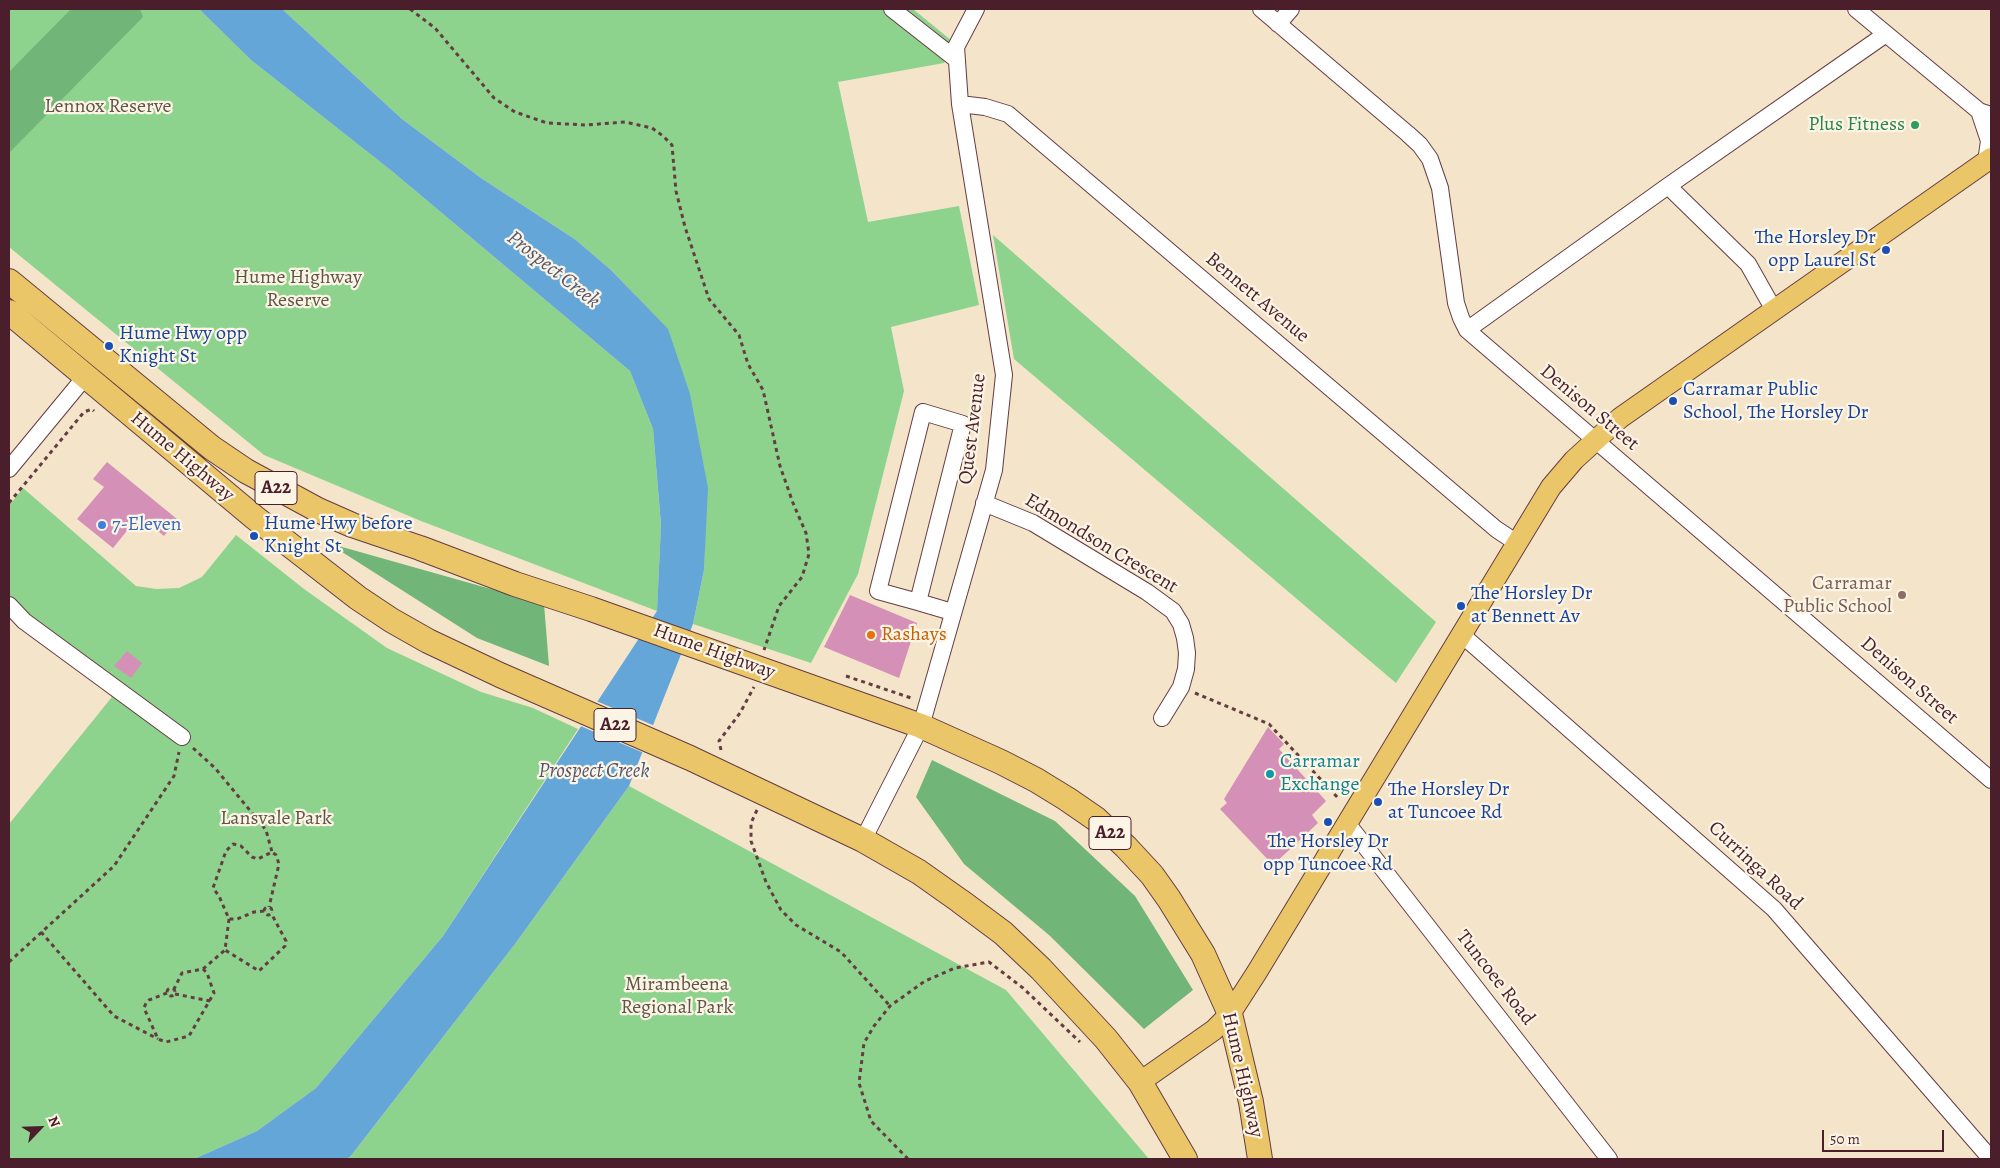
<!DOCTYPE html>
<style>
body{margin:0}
#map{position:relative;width:2000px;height:1168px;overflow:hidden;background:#f4e4c9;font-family:Alegreya,serif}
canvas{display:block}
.frame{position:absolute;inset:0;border:10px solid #4a1f2b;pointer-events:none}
.north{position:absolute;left:15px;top:1103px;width:50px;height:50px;-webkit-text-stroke:4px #fcf5e5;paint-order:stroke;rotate:66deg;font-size:14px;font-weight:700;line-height:20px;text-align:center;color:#4a1f2b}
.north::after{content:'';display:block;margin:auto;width:18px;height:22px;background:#4a1f2b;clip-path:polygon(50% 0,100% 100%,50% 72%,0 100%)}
.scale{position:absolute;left:1822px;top:1130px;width:122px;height:22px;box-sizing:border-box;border:2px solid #4a1f2b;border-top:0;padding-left:6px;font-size:15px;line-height:18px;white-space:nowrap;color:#4a1f2b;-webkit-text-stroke:4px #fcf5e5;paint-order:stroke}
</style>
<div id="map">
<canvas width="2000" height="1168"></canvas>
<div class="frame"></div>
<div class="north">N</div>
<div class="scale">50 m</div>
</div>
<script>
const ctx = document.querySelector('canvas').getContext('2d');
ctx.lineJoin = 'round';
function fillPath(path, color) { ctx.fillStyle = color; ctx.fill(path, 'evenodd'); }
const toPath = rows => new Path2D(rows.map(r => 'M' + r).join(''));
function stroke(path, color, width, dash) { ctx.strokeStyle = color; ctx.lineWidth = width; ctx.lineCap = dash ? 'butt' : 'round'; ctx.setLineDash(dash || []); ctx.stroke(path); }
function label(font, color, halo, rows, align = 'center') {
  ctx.font = font + ' Alegreya,serif'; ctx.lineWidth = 4.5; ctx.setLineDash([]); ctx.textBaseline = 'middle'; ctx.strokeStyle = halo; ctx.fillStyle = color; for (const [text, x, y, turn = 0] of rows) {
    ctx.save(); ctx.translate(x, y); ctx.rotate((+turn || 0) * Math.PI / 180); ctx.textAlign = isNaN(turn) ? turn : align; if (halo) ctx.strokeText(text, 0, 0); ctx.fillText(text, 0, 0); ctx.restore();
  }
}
fillPath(toPath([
 [9,9,199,9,251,60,393,172,630,371,653,429,661,526,657,611,421,521,264,455,9,247],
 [282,9,913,9,952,41,944,63,838,82,868,222,959,206,979,305,891,327,904,391,858,574,811,663,693,624,704,570,705,537,636,296,611,270,576,240,481,178,402,119],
 [993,235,1436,622,1396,683,1014,359],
 [23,488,136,586,156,589,179,588,202,577,236,535,304,589,387,648,481,692,533,708,578,729,443,936,316,1088,257,1131,194,1159,9,1159,9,824,112,697,9,614,9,506],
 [629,786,1006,990,1149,1159,345,1159,350,1157,515,944]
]), '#8dd38d');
fillPath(toPath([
 [71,9,140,9,143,17,9,153,9,72],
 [328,543,544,604,549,666,477,638],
 [932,760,1055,821,1135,896,1193,990,1144,1029,1049,935,964,864,916,797]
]), '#72b578');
fillPath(toPath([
 [199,9,282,9,402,119,481,178,576,240,611,270,668,329,690,394,708,488,704,570,693,624,629,786,515,944,350,1157,345,1159,194,1159,257,1131,316,1088,443,936,657,611,661,525,653,429,630,371,393,172,251,60]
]), '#64a6d8');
fillPath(toPath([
 [594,700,655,726,644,753,578,725]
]), '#f4e4c9');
fillPath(toPath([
 [107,462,177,519,164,536,139,516,113,548,77,519,104,487,93,479],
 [850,595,917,623,899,678,824,647],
 [127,651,142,663,131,678,114,666],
 [1268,727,1284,744,1279,749,1326,801,1312,815,1318,823,1273,865,1220,809,1227,803,1224,799]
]), '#d590b7');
const minor = toPath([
 [892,9,957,60],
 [1261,9,1408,134,1420,145,1430,159,1440,188,1456,303,1461,318,1467,330,1991,780],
 [1856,9,1979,111,1991,115],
 [1278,24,1291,9],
 [960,104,985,107,1008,114,1496,529,1517,543],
 [1979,111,1989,141,1986,162],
 [1668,186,1748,264,1774,310],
 [1467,330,1668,186,1886,34],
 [923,412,963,424,918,602,878,591,923,412],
 [9,469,85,377],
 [984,503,1033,523,1147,592,1173,611,1181,624,1185,638,1187,653,1186,669,1181,687,1162,718],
 [918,602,952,612],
 [9,605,24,621,182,737],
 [1461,634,1774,909,1991,1159],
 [1347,823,1609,1159],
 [863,840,921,726,994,470,1004,375,960,104,956,47,976,9]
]);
const major = toPath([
 [1140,1082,1214,1030,1230,1014,1257,972,1551,487,1574,460,1620,418,1991,158]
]);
const highway = toPath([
 [9,281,212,448,246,471,318,510,352,525,420,548,515,584,591,609,921,726,1001,762,1036,780,1067,799,1096,819,1126,847,1152,875,1169,899,1203,954,1230,1014,1251,1102,1260,1159],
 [9,312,254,517,358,598,391,620,428,641,500,675,690,758,863,840,919,872,960,901,1003,933,1041,969,1106,1039,1140,1082,1185,1159]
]);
stroke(minor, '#643d43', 18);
stroke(major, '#643d43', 22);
stroke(highway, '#643d43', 26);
stroke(toPath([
 [410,9,435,28,494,98,515,112,547,123,586,125,625,122,652,128,663,136,672,145,676,191,685,227,709,299,739,335,748,364,763,390,780,466,793,503,806,533,809,554,802,577,779,606,764,650],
 [9,503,84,412,92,409,94,411],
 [846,676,914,699],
 [1195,693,1269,724,1339,799],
 [193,748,215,768,266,830,272,852],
 [721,750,719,741,740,713,754,687],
 [757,810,751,823,751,841,766,882,781,910,796,925,841,952,890,1006],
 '264 911a4 4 0 1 1 8 0a4 4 0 1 1-8 0Z',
 [264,911,254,912,237,919,229,919,219,896,213,888,226,851,233,844,241,846,252,857,258,859,272,852,276,855,279,864,269,907],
 [229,919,225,950,259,971,285,946,286,941,271,913],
 [41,932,114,1016,158,1039],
 [9,962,114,866,174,776,179,752],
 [203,969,225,950],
 '167 992a4 4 0 1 1 8 0a4 4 0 1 1-8 0Z',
 [167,993,149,1000,146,1003,144,1008,158,1039,166,1042,189,1036,214,993,207,973,203,969,182,973,174,989],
 [175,994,210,1001],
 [908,1159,871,1121,859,1083,864,1043,874,1026,890,1006,925,981,955,968,989,962,1023,988,1080,1042]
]), '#643d43', 3, [4, 4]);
stroke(minor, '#fff', 16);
stroke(major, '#ebc669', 20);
stroke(highway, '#ebc669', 24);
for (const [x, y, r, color] of [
 [1915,125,5,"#2e9e5b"],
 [1886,250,5,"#1a4fb4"],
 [109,346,5,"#1a4fb4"],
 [1673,401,5,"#1a4fb4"],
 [102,525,5,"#3f7fe0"],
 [254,536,5,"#1a4fb4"],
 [1902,595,5,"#8d6e63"],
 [1461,606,5,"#1a4fb4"],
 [871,635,5,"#e8710a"],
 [1270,774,5,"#0f9aa8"],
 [1378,802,5,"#1a4fb4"],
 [1328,822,5,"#1a4fb4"]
]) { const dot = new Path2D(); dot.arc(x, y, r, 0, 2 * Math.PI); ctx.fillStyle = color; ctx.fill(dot); stroke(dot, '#fcf5e5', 2); }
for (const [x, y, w] of [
 [276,488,42],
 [615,725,42],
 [1110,833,42]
]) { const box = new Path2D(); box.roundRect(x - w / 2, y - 16.5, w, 33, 4); ctx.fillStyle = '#fcf5e5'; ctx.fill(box); stroke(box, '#4a1f2b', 1); }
label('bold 19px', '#4a1f2b', null, [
 ["A22",276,488],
 ["A22",615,725],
 ["A22",1110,833]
]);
label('20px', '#5e5548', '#fcf5e5', [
 ["Lennox Reserve",108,107],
 ["Hume Highway",298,278],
 ["Reserve",298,301],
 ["Lansvale Park",276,819],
 ["Mirambeena",677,985],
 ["Regional Park",677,1008]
]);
label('20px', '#27864d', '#fcf5e5', [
 ["Plus Fitness",1905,125]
], 'right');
label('20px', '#164399', '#fcf5e5', [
 ["The Horsley Dr",1876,238,"right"],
 ["opp Laurel St",1876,261,"right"],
 ["Hume Hwy opp",119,334],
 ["Knight St",119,357],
 ["Carramar Public",1683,390],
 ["School, The Horsley Dr",1683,413],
 ["Hume Hwy before",264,524],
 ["Knight St",264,547],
 ["The Horsley Dr",1471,594],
 ["at Bennett Av",1471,617],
 ["The Horsley Dr",1388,790],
 ["at Tuncoee Rd",1388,813],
 ["The Horsley Dr",1328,842,"center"],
 ["opp Tuncoee Rd",1328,865,"center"]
], 'left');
label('20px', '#4a1f2b', '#fcf5e5', [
 ["Bennett Avenue",1257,298,40],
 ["Denison Street",1589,408,40],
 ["Quest Avenue",973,429,-83],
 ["Hume Highway",182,457,40],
 ["Edmondson Crescent",1101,544,31],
 ["Hume Highway",714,652,20],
 ["Denison Street",1909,681,41],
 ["Curringa Road",1755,866,43],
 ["Tuncoee Road",1495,978,52],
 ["Hume Highway",1242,1075,77]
]);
label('20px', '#366cbe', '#fcf5e5', [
 ["7-Eleven",112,525]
], 'left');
label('20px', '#785e54', '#fcf5e5', [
 ["Carramar",1892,584],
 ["Public School",1892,607]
], 'right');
label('20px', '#c56008', '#fcf5e5', [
 ["Rashays",881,635]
], 'left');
label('20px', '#0d838f', '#fcf5e5', [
 ["Carramar",1280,762],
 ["Exchange",1280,785]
], 'left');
label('italic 21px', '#545570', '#fcf5e5', [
 ["Prospect Creek",553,270,38],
 ["Prospect Creek",594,772]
]);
</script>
